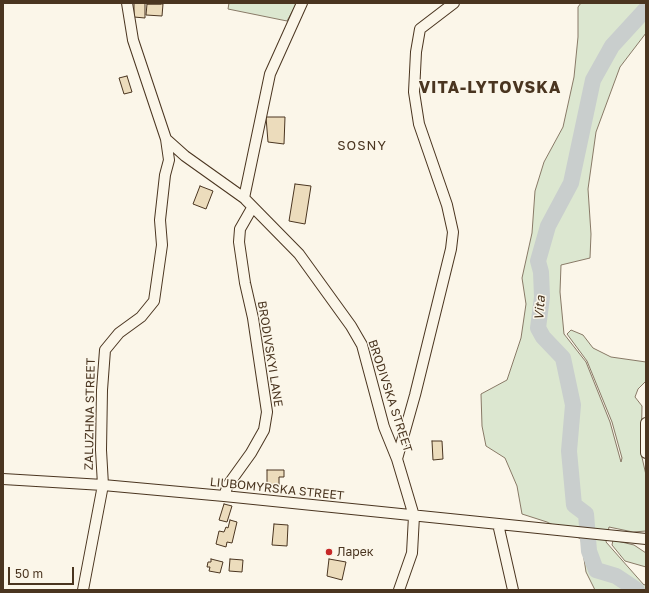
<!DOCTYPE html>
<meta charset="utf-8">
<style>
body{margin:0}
#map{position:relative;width:649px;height:593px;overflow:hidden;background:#fbf6e9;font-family:"Golos Text",sans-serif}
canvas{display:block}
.frame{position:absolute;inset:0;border:4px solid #4a3520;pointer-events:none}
.scale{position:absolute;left:8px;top:567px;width:66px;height:18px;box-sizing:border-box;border:2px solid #4a3520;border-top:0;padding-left:5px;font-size:12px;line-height:14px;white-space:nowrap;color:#4a3520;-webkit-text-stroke:3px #fbf6e9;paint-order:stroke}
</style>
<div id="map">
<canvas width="649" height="593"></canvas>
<div class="frame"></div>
<div class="scale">50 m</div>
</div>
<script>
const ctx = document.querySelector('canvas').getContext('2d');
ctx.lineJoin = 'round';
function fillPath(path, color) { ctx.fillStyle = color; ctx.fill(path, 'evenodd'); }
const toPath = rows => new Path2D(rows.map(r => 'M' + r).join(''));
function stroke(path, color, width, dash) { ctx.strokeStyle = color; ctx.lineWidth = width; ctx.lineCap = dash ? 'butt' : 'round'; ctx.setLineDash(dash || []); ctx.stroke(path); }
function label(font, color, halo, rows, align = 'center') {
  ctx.font = font + ' "Golos Text",sans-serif'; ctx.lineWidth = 3; ctx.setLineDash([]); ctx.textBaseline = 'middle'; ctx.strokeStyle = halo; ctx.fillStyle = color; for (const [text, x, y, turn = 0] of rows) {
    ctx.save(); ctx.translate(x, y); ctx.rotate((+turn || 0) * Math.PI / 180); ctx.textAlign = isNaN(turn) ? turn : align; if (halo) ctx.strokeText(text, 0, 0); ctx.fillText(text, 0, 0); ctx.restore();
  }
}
const green = toPath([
 [229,3,297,3,287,21,228,9,229,3],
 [581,3,646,3,646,33,620,67,596,132,588,189,591,234,590,258,561,265,560,292,564,334,586,362,610,422,621,462,622,458,612,422,587,361,567,334,571,330,583,335,593,348,611,357,646,362,646,381,638,389,635,397,642,406,641,453,646,475,646,531,633,532,609,527,606,542,644,585,646,584,646,590,595,590,586,572,581,539,547,522,522,514,517,486,505,458,486,446,482,426,481,394,507,380,521,338,526,304,522,278,532,233,535,191,544,162,563,127,574,77,578,37,578,7,581,3],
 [613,540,634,545,646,553,646,567,625,561,612,545,613,540]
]);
fillPath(green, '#dce7d0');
stroke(green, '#887966', 1);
stroke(toPath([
 [637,590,616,576,596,570,589,551,586,514,574,505,569,451,573,405,563,358,543,337,538,328,542,297,541,272,538,261,548,226,571,183,593,80,612,46,646,9]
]), '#c9cecd', 16);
const building = toPath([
 [134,3,145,3,145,18,134,17,134,3],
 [147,3,161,3,161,4,147,4,147,3],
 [147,4,163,4,162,16,146,15,147,4],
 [127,76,132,92,124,94,119,78,127,76],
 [266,117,285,117,284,144,268,142,266,117],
 [295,184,311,186,305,224,289,221,295,184],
 [200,186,213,191,206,209,193,204,200,186],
 [432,441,442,441,443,459,433,460,432,441],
 [267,470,284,470,284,477,279,477,279,488,272,488,272,484,267,484,267,470],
 [224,504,232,506,227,522,219,520,224,504],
 [230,520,237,522,232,543,227,542,226,547,216,544,219,531,224,532,226,527,228,528,230,520],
 [274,524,288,525,287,546,272,545,274,524],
 [211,559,223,562,220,573,209,571,210,567,207,567,208,562,211,562,211,559],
 [230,559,243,560,242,572,229,571,230,559],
 [329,559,346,562,342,580,327,576,329,559]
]);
fillPath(building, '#ecdcbc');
stroke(building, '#4a3520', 1);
const minor = toPath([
 [127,3,133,40,166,139,185,156,244,198,299,254,351,326,362,345,384,427,397,459,414,516,412,553,399,590],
 [244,198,270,74,302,3],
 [646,423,646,453],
 [397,459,415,395,451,249,453,232,447,205,419,124,414,92,416,52,420,29,454,3],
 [3,479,103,485,224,496,646,539],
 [224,496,228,485,251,453,264,430,267,412,253,318,245,283,239,242,240,229,252,208],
 [498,524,513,590],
 [83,590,103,485,101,450,102,390,105,350,119,333,141,317,154,301,162,245,160,220,165,175,169,160,166,139]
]);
stroke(minor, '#4a3520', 12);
stroke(minor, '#fbf6e9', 10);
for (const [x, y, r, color] of [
 [329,552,4,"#c62828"]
]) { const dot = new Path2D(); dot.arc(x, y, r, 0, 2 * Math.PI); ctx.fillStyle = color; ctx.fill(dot); stroke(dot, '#fbf6e9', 1.5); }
label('12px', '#4a3520', '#fbf6e9', [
 ["BRODIVSKYI LANE",270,354,81],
 ["BRODIVSKA STREET",390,396,72],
 ["ZALUZHNA STREET",90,414,-89],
 ["LIUBOMYRSKA STREET",277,489,6]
]);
label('12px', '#4a3520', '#fbf6e9', [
 ["Ларек",337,552]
], 'left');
ctx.letterSpacing = '1px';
label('13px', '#4a3520', '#fbf6e9', [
 ["SOSNY",362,146]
]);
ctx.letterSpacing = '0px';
label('italic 13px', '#4a3520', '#fbf6e9', [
 ["Vita",540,308,-86]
]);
ctx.letterSpacing = '1px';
label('bold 16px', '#4a3520', '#fbf6e9', [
 ["VITA-LYTOVSKA",490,88]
]);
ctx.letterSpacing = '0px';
</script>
